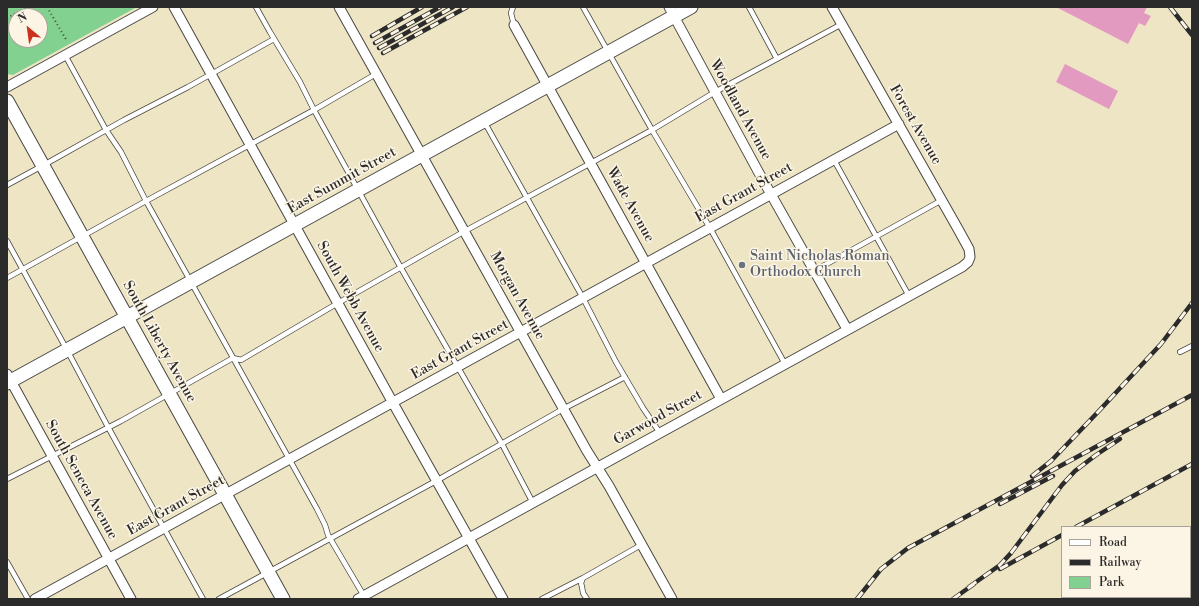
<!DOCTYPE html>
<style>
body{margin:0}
#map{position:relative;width:1199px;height:606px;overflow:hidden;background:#eee5c5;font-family:"Libre Bodoni",serif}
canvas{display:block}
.frame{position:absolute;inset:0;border:8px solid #2b2b2b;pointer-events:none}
.legend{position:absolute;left:1061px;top:526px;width:130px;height:72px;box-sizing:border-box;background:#fcf5e5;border:1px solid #a8a49b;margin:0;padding:5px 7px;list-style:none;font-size:12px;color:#2b2b2b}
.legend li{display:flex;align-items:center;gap:8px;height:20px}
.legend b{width:20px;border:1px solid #a8a49b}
.north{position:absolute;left:8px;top:8px;width:40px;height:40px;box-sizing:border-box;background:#fcf5e5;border:1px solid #a8a49b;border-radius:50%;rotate:331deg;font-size:11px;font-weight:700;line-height:16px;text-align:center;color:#2b2b2b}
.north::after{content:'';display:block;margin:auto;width:14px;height:18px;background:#c8321e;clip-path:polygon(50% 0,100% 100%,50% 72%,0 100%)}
</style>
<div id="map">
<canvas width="1199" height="606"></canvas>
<div class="frame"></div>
<ul class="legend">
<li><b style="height:5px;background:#fff"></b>Road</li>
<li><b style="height:5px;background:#2b2b2b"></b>Railway</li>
<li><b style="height:11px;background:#82d190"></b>Park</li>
</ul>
<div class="north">N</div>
</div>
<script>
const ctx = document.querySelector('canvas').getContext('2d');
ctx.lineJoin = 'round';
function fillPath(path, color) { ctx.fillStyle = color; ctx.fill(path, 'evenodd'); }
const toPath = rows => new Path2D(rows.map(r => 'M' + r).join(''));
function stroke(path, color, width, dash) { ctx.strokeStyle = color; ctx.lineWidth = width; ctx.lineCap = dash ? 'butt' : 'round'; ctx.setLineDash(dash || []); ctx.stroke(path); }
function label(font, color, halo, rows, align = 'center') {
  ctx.font = font + ' "Libre Bodoni",serif'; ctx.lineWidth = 3; ctx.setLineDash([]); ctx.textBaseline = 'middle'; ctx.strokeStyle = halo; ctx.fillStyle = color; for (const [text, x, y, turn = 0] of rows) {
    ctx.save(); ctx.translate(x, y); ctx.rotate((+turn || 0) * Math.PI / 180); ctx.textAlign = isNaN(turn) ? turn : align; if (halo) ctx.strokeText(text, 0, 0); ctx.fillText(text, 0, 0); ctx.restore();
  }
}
fillPath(toPath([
 [7,7,137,7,13,75,7,74],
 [16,16,40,16,40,40,16,40]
]), '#82d190');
fillPath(toPath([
 [1056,7,1147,7,1144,13,1151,16,1145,26,1139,23,1128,44],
 [1065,64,1118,91,1109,109,1056,82]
]), '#e29ac1');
const lane = toPath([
 [513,7,511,13,514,25],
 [583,7,652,130,715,92,842,24],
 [749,7,777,59],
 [65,55,106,130,121,152,146,201,317,509,325,525,328,535,364,596],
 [376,74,314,110,401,268,502,444,533,503],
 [485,123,583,298,616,362,643,408,660,433],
 [834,160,909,296],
 [7,185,42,166,124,120,188,87,274,39],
 [7,241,67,350,108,427,203,599],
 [814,271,942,200],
 [7,278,146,201,314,110,300,82,270,32,256,7],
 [1180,352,1192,346],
 [7,479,121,421,233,358,241,360,338,303,465,231,652,130,710,228,785,364],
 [7,562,28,599],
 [219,599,436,481,563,409,625,377],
 [542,599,583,578],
 [587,599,583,593,582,587,581,583,583,578,641,545]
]);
const street = toPath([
 [174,7,393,403,503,599],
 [339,7,587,451,609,486,672,599],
 [669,7,759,173,847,329],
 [514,25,721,399],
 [7,87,153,7],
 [7,374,131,599],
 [35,599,899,124],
 [358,599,962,267,968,262,970,257,969,249,958,229,832,7]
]);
const secondary = toPath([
 [7,101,283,599],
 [7,383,691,7]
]);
stroke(lane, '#484742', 6);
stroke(street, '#484742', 11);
stroke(secondary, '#484742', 15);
stroke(toPath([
 [47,7,67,41],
 [7,18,27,7]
]), '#484742', 2, [1, 3]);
stroke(lane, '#fff', 4.5);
stroke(street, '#fff', 9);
stroke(secondary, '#fff', 13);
const rail = toPath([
 [1170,7,1192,35],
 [372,36,422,7],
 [375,43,440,7],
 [379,48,453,7],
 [383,53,467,7],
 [1032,476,1051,461,1097,413,1161,344,1192,303],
 [1000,504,1053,476],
 [1076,527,1192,464],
 [1000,569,1062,535],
 [969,587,1000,565,1011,553,1062,485,1075,471,1096,455,1120,439],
 [857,599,881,569,908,548,1192,395],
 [953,599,974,584]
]);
stroke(rail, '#2b2b2b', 4.5);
stroke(rail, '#fcf5e5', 3, [9]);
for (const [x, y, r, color] of [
 [742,265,4,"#6b7280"]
]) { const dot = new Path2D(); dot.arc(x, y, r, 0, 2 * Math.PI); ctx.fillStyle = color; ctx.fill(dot); stroke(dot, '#fcf5e5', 1.5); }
label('14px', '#2b2b2b', '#fcf5e5', [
 ["Woodland Avenue",740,110,61],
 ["Forest Avenue",915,125,60],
 ["East Summit Street",342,181,-29],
 ["East Grant Street",744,193,-29],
 ["Wade Avenue",630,205,61],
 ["Morgan Avenue",517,296,61],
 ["South Webb Avenue",350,297,61],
 ["South Liberty Avenue",159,342,61],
 ["East Grant Street",460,350,-29],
 ["Garwood Street",658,418,-29],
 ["South Seneca Avenue",81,480,61],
 ["East Grant Street",176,506,-29]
]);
label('14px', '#5b616d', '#fcf5e5', [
 ["Saint Nicholas Roman",750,257],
 ["Orthodox Church",750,273]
], 'left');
</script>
